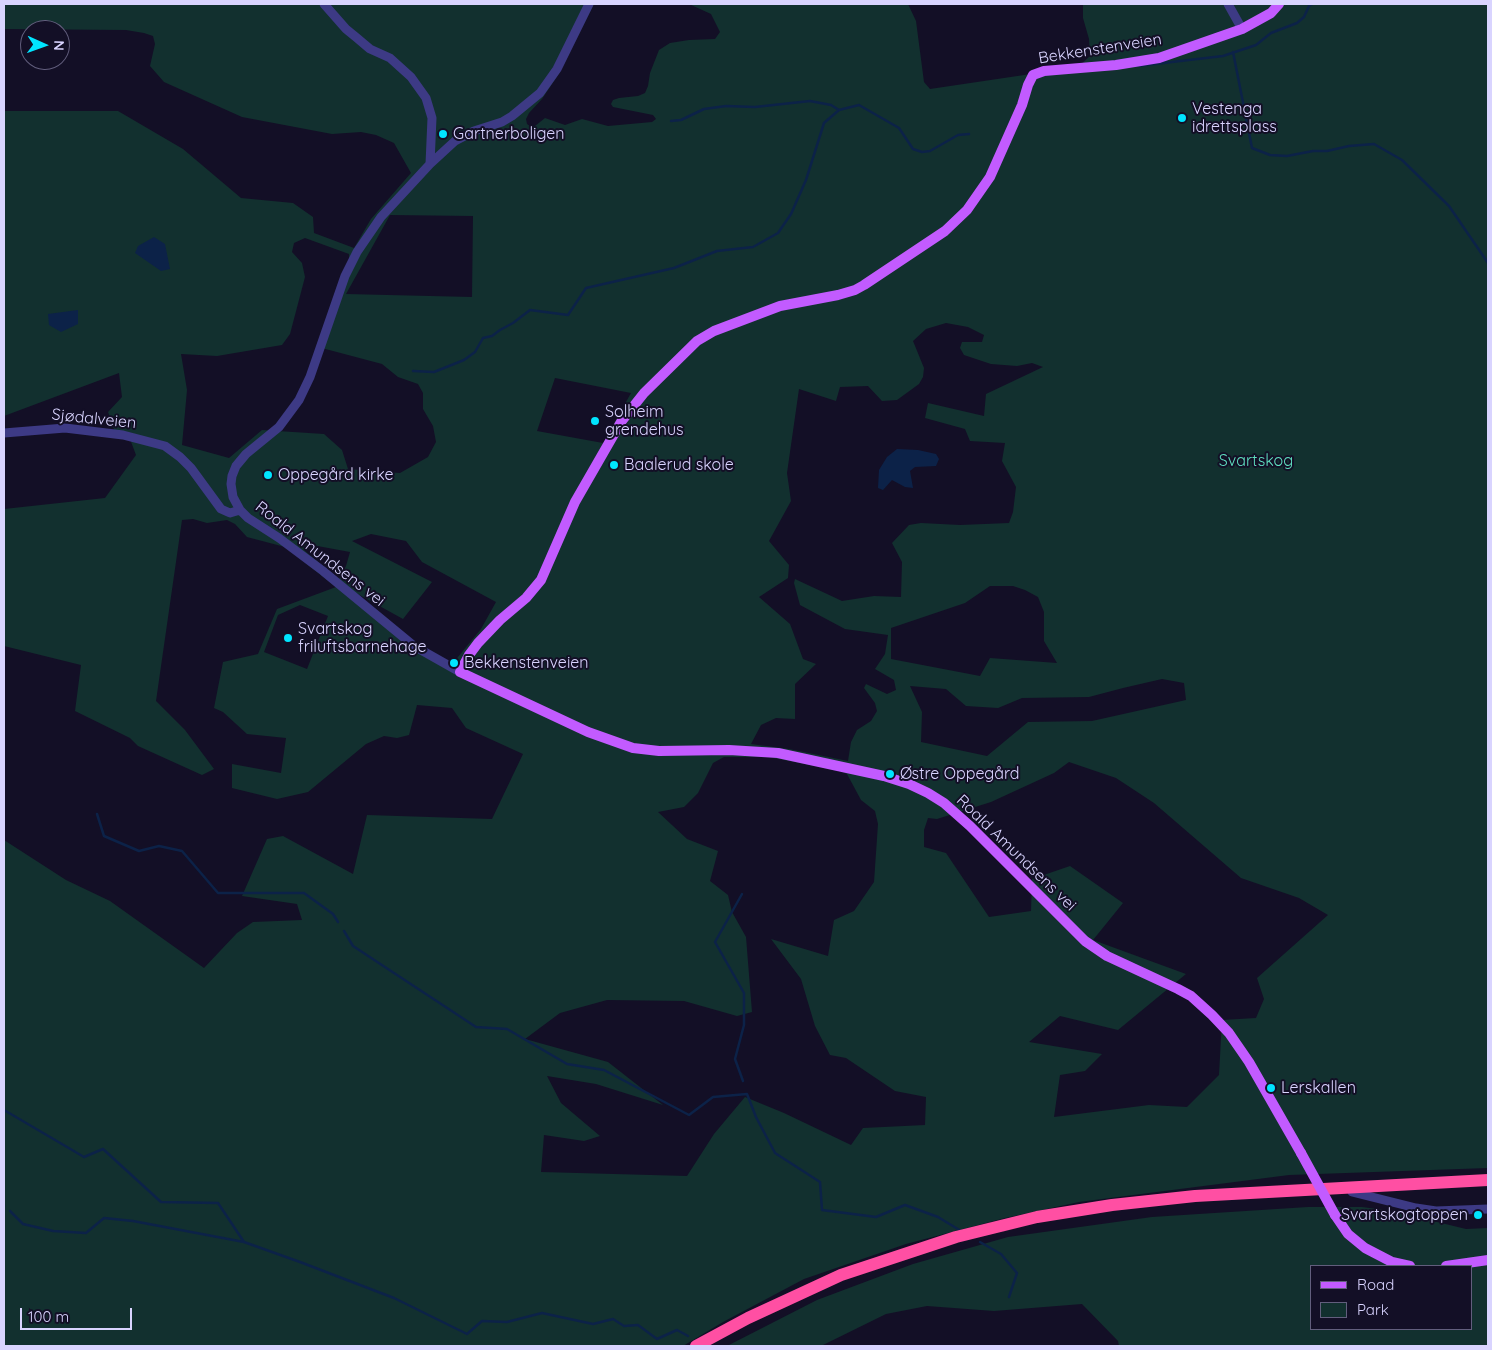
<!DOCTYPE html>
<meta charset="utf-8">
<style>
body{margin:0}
#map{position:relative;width:1492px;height:1350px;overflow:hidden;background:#130f26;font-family:Quicksand,sans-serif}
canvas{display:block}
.frame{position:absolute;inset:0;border:5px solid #d9d4ff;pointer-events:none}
.legend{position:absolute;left:1310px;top:1265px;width:162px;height:65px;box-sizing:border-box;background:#130f26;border:1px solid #625e7d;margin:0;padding:6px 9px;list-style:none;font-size:15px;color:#d9d4ff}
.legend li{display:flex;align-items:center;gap:10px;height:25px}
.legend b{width:25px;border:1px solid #625e7d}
.north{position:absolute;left:20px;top:20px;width:50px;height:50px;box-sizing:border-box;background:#130f26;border:1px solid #625e7d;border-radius:50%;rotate:92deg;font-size:14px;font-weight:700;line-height:20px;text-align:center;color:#d9d4ff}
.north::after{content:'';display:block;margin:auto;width:18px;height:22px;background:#00e5ff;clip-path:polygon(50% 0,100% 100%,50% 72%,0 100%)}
.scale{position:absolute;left:20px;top:1308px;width:112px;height:22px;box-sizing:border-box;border:2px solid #d9d4ff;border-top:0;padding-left:6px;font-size:15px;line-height:18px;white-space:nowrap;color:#d9d4ff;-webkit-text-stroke:4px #130f26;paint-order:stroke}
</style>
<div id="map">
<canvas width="1492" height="1350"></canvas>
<div class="frame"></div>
<ul class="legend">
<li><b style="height:6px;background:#c25bff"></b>Road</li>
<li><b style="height:14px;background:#12302f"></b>Park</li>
</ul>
<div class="north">N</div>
<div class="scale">100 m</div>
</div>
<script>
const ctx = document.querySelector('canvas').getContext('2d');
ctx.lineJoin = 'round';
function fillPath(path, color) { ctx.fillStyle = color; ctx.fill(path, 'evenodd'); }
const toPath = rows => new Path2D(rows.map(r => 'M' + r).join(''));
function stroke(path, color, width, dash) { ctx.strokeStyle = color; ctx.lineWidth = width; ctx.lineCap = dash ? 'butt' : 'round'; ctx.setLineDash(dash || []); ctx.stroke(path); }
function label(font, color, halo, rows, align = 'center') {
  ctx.font = font + ' Quicksand,sans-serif'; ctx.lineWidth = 4; ctx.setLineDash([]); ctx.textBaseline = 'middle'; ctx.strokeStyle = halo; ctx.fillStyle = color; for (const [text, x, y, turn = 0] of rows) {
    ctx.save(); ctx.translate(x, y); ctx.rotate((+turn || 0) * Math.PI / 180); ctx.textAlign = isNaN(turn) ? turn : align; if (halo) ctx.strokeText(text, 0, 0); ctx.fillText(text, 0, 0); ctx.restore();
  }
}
fillPath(toPath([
 [4,4,594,4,560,72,542,99,529,113,526,119,527,124,531,127,535,126,545,118,565,125,582,119,608,126,652,122,656,119,653,115,613,107,611,104,613,100,619,98,638,96,645,93,648,86,650,73,659,50,670,43,689,40,715,39,720,32,711,14,689,4,908,4,916,21,924,82,930,89,1078,67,1090,56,1089,39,1083,18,1083,4,1488,4,1488,1168,1289,1175,1079,1202,1005,1218,906,1244,804,1279,723,1322,683,1346,4,1346,4,840,66,880,110,901,204,968,237,933,253,922,302,920,297,904,242,896,267,839,283,836,353,874,367,815,492,819,523,754,466,728,452,708,417,705,409,735,397,738,384,736,366,744,308,792,277,799,232,788,232,764,281,773,286,738,247,734,223,712,214,708,223,662,258,654,277,609,336,587,285,547,247,537,235,524,227,520,207,523,193,519,182,520,156,701,185,730,214,769,202,775,138,746,130,738,75,711,81,665,4,646,4,509,105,498,136,455,130,439,117,438,108,412,122,397,119,373,4,416,4,111,118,111,183,149,241,198,293,203,313,217,314,233,354,248,371,219,411,173,394,143,376,135,361,132,332,134,242,117,164,82,150,66,155,44,153,36,144,33,126,30,4,29],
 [390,215,473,216,472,297,346,294],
 [305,238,349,254,349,262,318,347,382,364,398,377,418,384,423,393,423,409,433,426,436,442,428,457,400,473,348,469,342,450,324,434,262,430,229,458,182,445,187,390,181,354,217,356,282,345,290,334,305,277,302,263,292,252,294,243],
 [946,323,968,327,984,335,982,342,962,342,960,348,964,355,991,364,1017,366,1032,363,1043,367,986,394,984,416,928,403,925,418,965,429,970,441,1005,443,1002,461,1016,487,1013,512,1009,523,960,525,921,523,909,525,892,543,902,562,901,597,874,596,842,601,795,579,794,583,800,605,845,629,888,635,885,654,875,669,894,680,896,690,887,694,866,684,864,688,875,703,877,711,871,721,857,730,851,742,848,761,789,749,751,744,761,725,776,718,795,719,795,684,816,664,803,659,790,624,759,597,788,578,789,565,769,541,791,501,787,473,799,389,836,401,840,387,868,386,882,401,897,400,919,384,923,377,924,368,913,341,926,329],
 [555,378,631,393,603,443,537,431],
 [371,534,406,541,422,562,496,602,481,629,453,663,418,647,356,593,403,619,432,582,352,541],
 [312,545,350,552,346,566,339,579,305,551],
 [990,586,1013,586,1025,590,1038,597,1044,612,1044,641,1057,663,990,658,980,676,891,659,891,628,965,603],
 [300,605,328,616,307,669,264,652,278,615],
 [1162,679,1184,683,1186,700,1092,721,1028,722,987,756,921,742,922,712,910,686,946,689,966,706,998,708,1022,698,1089,697,1123,688],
 [724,757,768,757,837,770,847,774,861,800,875,811,878,824,874,882,854,911,834,920,828,956,771,939,801,979,815,1026,830,1055,846,1058,895,1091,926,1097,925,1125,863,1128,851,1145,784,1113,745,1097,714,1134,687,1176,541,1172,544,1135,584,1141,600,1136,561,1103,547,1076,596,1084,663,1105,608,1062,525,1039,560,1013,607,1000,684,1001,737,1016,752,1012,746,937,732,912,728,895,710,881,718,851,687,839,658,812,684,807,698,793,713,763],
 [1069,762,1116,778,1154,803,1241,878,1299,898,1328,915,1257,978,1264,999,1256,1018,1222,1020,1219,1075,1187,1107,1149,1105,1054,1117,1060,1075,1085,1071,1102,1054,1029,1042,1060,1016,1118,1030,1186,974,1093,940,1123,903,1070,866,1032,879,1031,911,989,917,946,853,924,847,924,830,928,818,937,819,991,802,1054,773],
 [1308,1207,1362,1207,1392,1211,1466,1229,1488,1228,1488,1346,1119,1346,1118,1341,1082,1304,994,1311,927,1306,886,1314,821,1346,727,1346,817,1300,913,1264,1008,1237,1152,1217],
 [1311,1266,1471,1266,1471,1329,1311,1329]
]), '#12302f');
fillPath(toPath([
 [154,237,165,244,170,269,161,271,135,253,138,246],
 [78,310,78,324,61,332,49,325,48,314],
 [897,449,918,450,936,454,939,459,936,466,915,467,910,471,913,488,905,487,892,480,883,490,878,488,879,470,887,457]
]), '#0c2248');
stroke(toPath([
 [1233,52,1252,148,1270,155,1287,156,1313,151,1327,151,1349,146,1374,144,1402,160,1449,206,1488,263],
 [1138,66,1223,56,1256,45,1271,33,1297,23,1304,17,1309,6,1312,4],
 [671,121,681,120,704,109,726,106,755,107,810,101,831,105,839,110],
 [413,371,434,372,464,360,475,352,483,338,492,336,500,330,513,323,530,310,568,315,586,288,674,268,717,251,753,247,778,233,791,214,806,180,824,123,839,110,859,105,899,128,913,149,922,152,930,151,958,135,969,134],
 [97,814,104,836,139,851,159,846,182,851,218,893,304,893,333,914,338,922],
 [742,894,715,942,744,993,744,1025,735,1059,743,1081],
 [344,931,353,946,476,1027,507,1029,567,1064,604,1070,689,1115,713,1097,747,1094,756,1117,775,1153,820,1182,822,1210,876,1217,905,1205,938,1217,961,1231],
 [4,1110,84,1157,103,1149,161,1202,218,1203,244,1242,300,1262,394,1298,467,1334,482,1321,507,1322,542,1313,593,1324,613,1319,624,1326,638,1325,657,1339,677,1330,688,1336],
 [4,1205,4,1206],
 [10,1211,23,1224,53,1231,86,1233,104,1218,133,1221,244,1242],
 [980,1242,1001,1254,1017,1273,1009,1297]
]), '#0c2248', 2.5);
stroke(toPath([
 [324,4,346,29,357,38,370,49,390,58,411,77,426,98,432,118,430,164],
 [1228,4,1242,29],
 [4,433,65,428,123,435,165,446,180,457,191,468,221,509,230,513,240,510],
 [460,672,414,646,323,571,279,538,248,518,240,510,233,497,231,484,232,476,236,466,246,454,279,427,299,400,310,377,345,276,357,252,381,217,430,164,455,141,474,131,502,122,512,116,540,93,557,69,589,4],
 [1352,1192,1416,1208,1436,1211,1488,1209]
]), '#3d3a85', 9);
stroke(toPath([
 [1279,4,1271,13,1242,29,1159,58,1116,65,1044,71,1033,75,1028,85,1022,105,990,177,967,210,945,231,864,285,855,290,838,295,780,306,714,331,697,341,644,393,621,422,575,502,541,580,526,598,500,620,478,643,469,655,460,672,588,732,633,748,659,751,729,750,778,753,884,776,909,784,928,793,944,803,970,826,1085,941,1107,956,1178,989,1191,996,1212,1015,1229,1033,1249,1062,1301,1153],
 [1335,1215,1348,1234,1365,1248,1392,1262,1410,1266],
 [1446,1266,1488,1260]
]), '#c25bff', 10);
stroke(toPath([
 [696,1346,748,1318,841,1275,956,1237,1037,1217,1112,1205,1195,1196,1488,1180]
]), '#ff4fa3', 12);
stroke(toPath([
 [1301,1153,1335,1215]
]), '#c25bff', 10);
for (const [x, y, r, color] of [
 [1182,118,5,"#00e5ff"],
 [443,134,5,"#00e5ff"],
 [595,421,5,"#00e5ff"],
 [614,465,5,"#00e5ff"],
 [268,475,5,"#00e5ff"],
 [288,638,5,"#00e5ff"],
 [454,663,5,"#00e5ff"],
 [890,774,5,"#00e5ff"],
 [1271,1088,5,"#00e5ff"],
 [1478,1215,5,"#00e5ff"]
]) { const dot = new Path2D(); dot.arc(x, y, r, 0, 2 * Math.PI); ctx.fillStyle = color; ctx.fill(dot); stroke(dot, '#130f26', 2); }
label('16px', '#d9d4ff', '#130f26', [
 ["Bekkenstenveien",1100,49,-9],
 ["Sjødalveien",94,419,6],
 ["Roald Amundsens vei",320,554,38],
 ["Roald Amundsens vei",1016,853,44]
]);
label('16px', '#d9d4ff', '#130f26', [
 ["Vestenga",1192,109],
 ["idrettsplass",1192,127],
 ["Gartnerboligen",453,134],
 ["Solheim",605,412],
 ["grendehus",605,430],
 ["Baalerud skole",624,465],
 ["Oppegård kirke",278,475],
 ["Svartskog",298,629],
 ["friluftsbarnehage",298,647],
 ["Bekkenstenveien",464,663],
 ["Østre Oppegård",900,774],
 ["Lerskallen",1281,1088],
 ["Svartskogtoppen",1468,1215,"right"]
], 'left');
label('16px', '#5fe0c0', '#130f26', [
 ["Svartskog",1256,461]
]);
</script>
